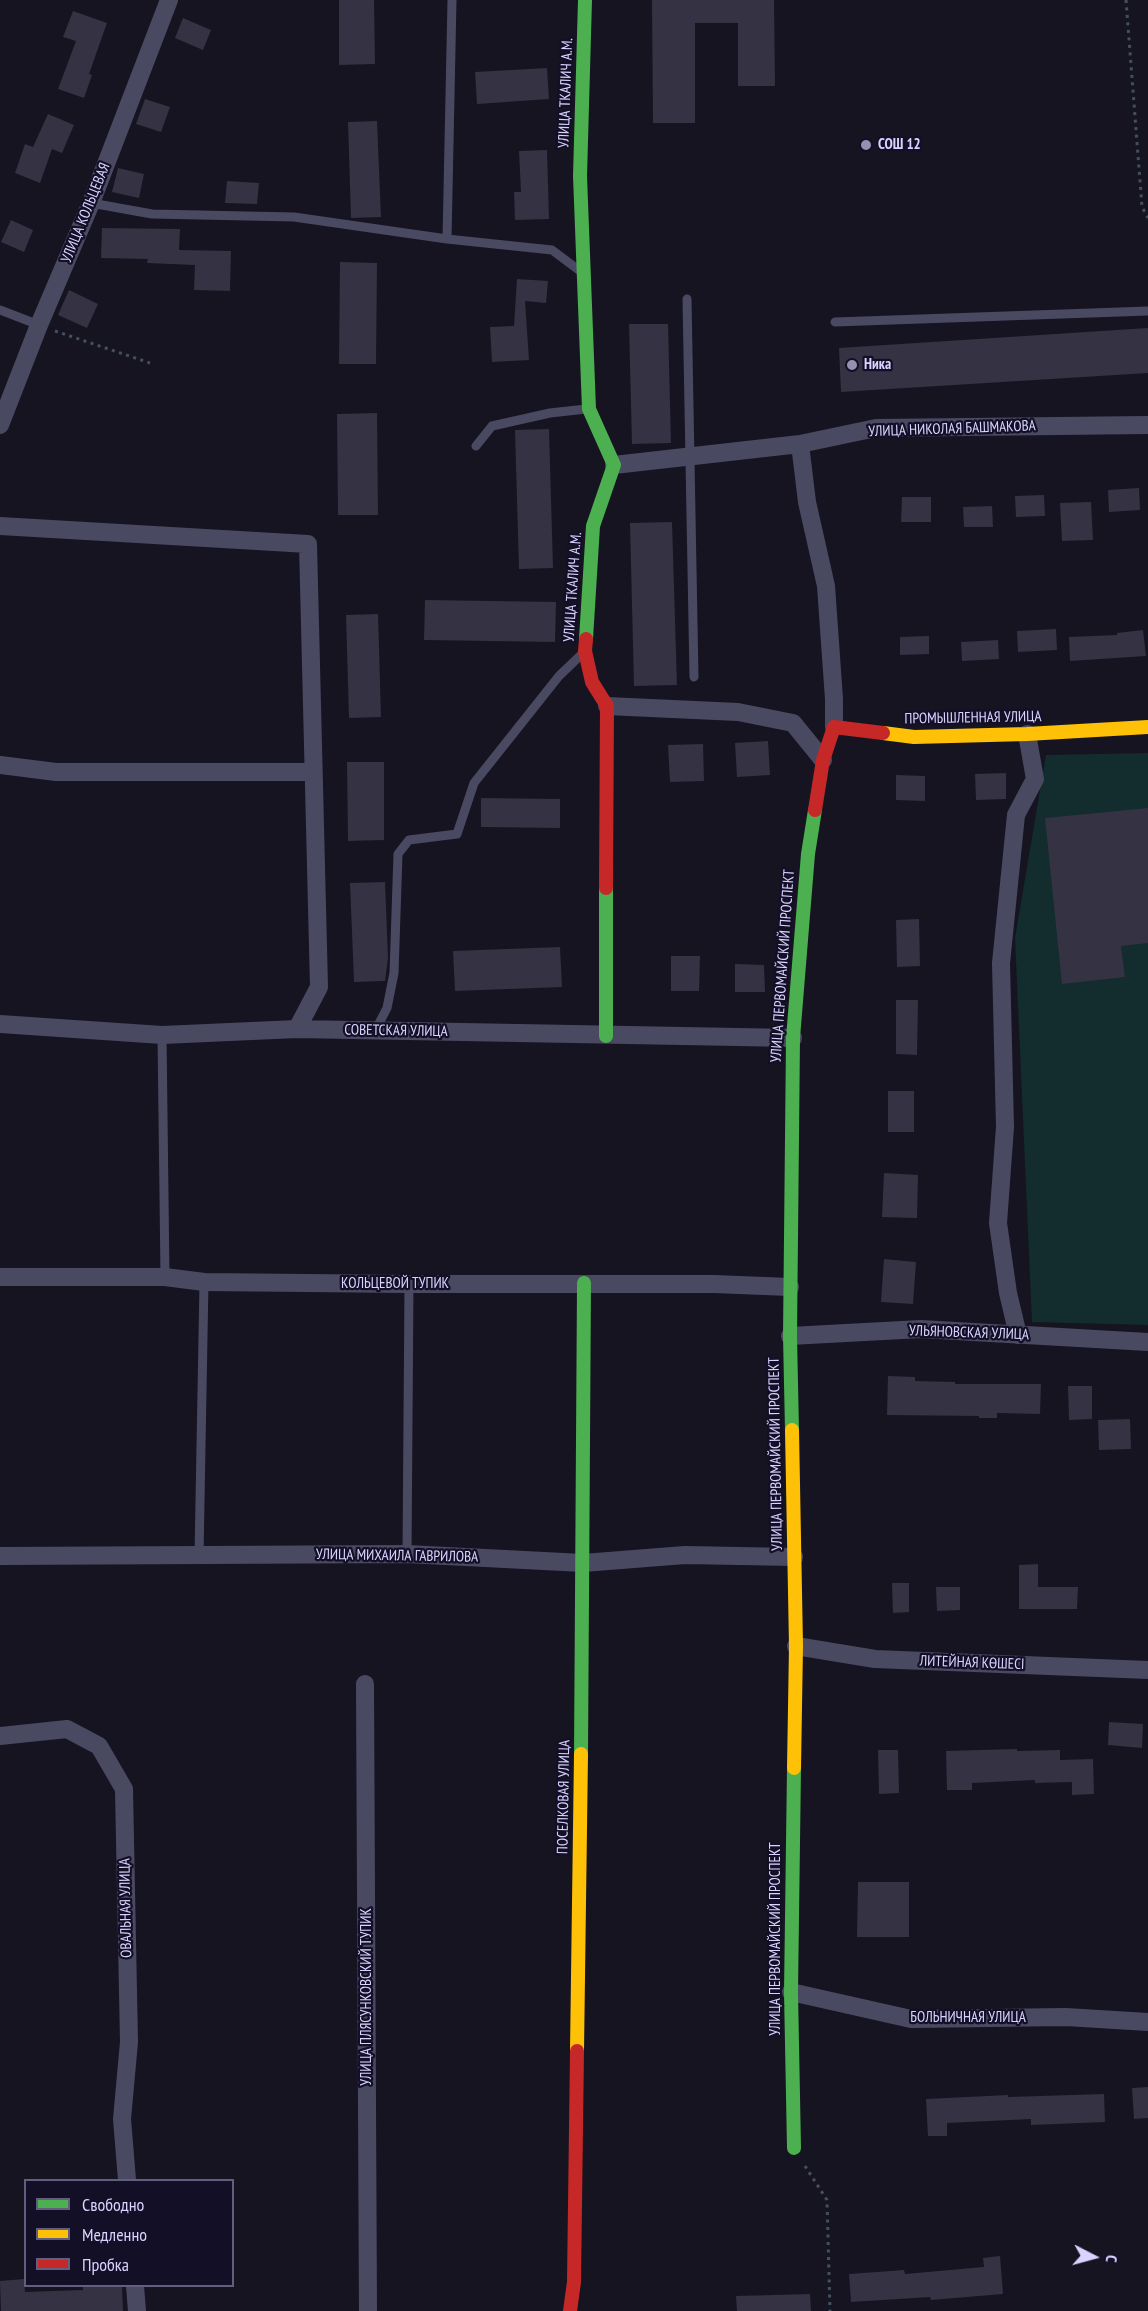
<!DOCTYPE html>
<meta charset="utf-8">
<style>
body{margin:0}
#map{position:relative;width:1148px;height:2311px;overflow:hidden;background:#161421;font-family:"PT Sans Narrow",sans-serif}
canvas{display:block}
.legend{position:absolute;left:24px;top:2179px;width:210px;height:108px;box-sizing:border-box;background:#130f26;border:2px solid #625e7d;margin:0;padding:8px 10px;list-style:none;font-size:18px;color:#d9d4ff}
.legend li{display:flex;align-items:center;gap:12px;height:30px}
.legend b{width:30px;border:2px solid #625e7d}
.north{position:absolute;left:1064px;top:2227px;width:60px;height:60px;-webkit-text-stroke:4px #130f26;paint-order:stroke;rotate:96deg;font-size:16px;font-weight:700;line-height:24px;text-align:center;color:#d9d4ff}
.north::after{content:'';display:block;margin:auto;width:21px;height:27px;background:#d9d4ff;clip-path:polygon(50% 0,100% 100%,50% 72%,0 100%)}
</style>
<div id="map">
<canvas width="1148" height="2311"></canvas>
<ul class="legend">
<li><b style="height:8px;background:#4caf50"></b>Свободно</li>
<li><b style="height:8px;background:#ffc107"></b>Медленно</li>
<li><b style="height:8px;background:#c62828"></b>Пробка</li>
</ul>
<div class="north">С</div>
</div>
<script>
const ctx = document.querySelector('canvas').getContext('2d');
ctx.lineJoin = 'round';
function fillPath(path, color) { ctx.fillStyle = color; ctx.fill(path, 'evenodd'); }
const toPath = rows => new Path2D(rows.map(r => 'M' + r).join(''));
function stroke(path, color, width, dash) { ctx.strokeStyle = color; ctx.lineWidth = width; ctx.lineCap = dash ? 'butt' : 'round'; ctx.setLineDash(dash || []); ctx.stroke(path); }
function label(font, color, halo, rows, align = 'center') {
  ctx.font = font + ' "PT Sans Narrow",sans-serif'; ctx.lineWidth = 4.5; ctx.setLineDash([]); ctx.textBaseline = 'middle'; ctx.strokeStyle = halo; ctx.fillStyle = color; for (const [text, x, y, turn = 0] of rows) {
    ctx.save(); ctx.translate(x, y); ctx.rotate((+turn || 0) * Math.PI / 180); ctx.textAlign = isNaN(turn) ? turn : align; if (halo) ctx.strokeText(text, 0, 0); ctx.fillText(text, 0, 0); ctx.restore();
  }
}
fillPath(toPath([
 [1148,753,1148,1325,1032,1322,1015,938,1046,755]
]), '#132c2d');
fillPath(toPath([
 [339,0,374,0,375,64,339,65],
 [652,0,774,0,775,86,738,86,738,23,695,23,695,123,653,123],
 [73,11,107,23,89,74,92,75,84,98,58,89,76,41,63,37],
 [183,18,211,30,203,50,175,38],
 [547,68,549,99,477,104,475,72],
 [145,99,170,107,161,132,136,124],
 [48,114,74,125,62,153,52,149,40,183,15,173,25,144,33,147],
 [377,121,381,217,351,218,348,122],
 [547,150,549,219,515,220,514,192,521,192,519,151],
 [118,168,144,174,139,198,112,192],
 [227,181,259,183,257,204,225,203],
 [11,220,33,230,24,252,1,242],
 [102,228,180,229,179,250,231,251,230,291,194,290,195,265,147,263,148,259,101,258],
 [340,262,377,263,376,364,339,364],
 [517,279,548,281,546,303,525,301,529,360,492,362,490,327,514,326],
 [69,290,98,304,87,328,58,315],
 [629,324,668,324,671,443,632,444],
 [1148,328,1148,373,841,392,839,348],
 [377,413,378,515,338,515,337,414],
 [549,429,553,568,519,569,515,430],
 [1139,488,1140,510,1109,512,1108,490],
 [1044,495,1045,516,1016,517,1015,496],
 [902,497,931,497,931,522,901,522],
 [1091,502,1093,540,1062,541,1060,503],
 [992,506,993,527,964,527,963,507],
 [672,522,677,685,634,686,630,523],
 [425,600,556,602,555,642,424,640],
 [378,614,381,717,349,718,346,615],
 [1056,629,1057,650,1018,652,1017,631],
 [1143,630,1146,656,1070,661,1069,637,1117,635,1117,633],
 [929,636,929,654,900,655,900,637],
 [998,640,999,659,962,661,961,642],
 [768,741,770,775,737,777,735,743],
 [703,744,704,781,670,782,668,745],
 [347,762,384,762,384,840,348,841],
 [1006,773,1006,799,976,800,975,774],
 [896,775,925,776,925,801,896,800],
 [481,798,560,799,560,828,481,827],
 [1148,808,1148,943,1121,946,1125,977,1062,984,1045,818],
 [385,882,388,958,385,981,354,982,350,883],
 [919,919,920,966,897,967,896,920],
 [560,947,562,987,455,991,453,951],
 [671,956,700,956,699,991,671,991],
 [735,964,764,965,765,992,735,992],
 [896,1000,918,1000,917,1055,896,1054],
 [888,1091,914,1091,914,1132,888,1132],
 [884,1173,918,1175,917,1218,882,1217],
 [884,1259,916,1262,913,1304,881,1302],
 [888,1376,915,1377,915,1381,955,1382,955,1384,1041,1384,1040,1414,997,1413,997,1418,979,1418,979,1416,887,1415],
 [1068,1386,1092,1386,1092,1419,1069,1420],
 [1130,1419,1131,1449,1099,1450,1098,1420],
 [1038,1564,1038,1587,1078,1587,1077,1609,1019,1609,1019,1565],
 [892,1583,909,1583,909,1612,893,1613],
 [936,1587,960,1587,960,1610,937,1611],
 [1109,1722,1143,1724,1142,1748,1108,1745],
 [1017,1749,1017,1751,1060,1750,1060,1760,1093,1759,1094,1794,1072,1795,1072,1782,1035,1783,1035,1780,972,1783,972,1790,947,1790,946,1751],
 [878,1750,898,1750,899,1793,879,1794],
 [858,1882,909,1882,909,1937,857,1937],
 [1148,2087,1148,2118,1134,2119,1132,2088],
 [1104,2094,1105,2122,1031,2125,1031,2119,947,2123,947,2136,928,2136,926,2099,1008,2095,1008,2097],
 [1000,2256,1003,2294,931,2300,930,2297,851,2302,849,2274,904,2270,905,2274,984,2267,983,2258],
 [24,2279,25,2292,83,2290,83,2286,122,2286,123,2311,1,2311,0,2281],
 [810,2294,811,2311,737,2311,736,2296]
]), '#343243');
stroke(toPath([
 [1126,0,1142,207,1148,218],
 [55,331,150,363],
 [805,2166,827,2200,830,2311]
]), '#44505f', 3, [3, 4.5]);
stroke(toPath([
 [91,203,152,214,294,217,447,239,552,250,580,271],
 [447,239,452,0],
 [687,299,694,677],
 [0,310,39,325],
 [835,322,1148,311],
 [476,446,492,426,550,413,586,409],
 [375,1031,387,1008,394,973,398,854,409,840,457,834,474,783,559,676,583,653],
 [162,1035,165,1277],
 [407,1554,409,1284],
 [199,1556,204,1282]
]), '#4a4962', 9);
stroke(toPath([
 [0,425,39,325,91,203,169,0],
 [800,444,807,502,826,586,834,699,834,727],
 [614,465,800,444,876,428,1148,425],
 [0,526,308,544,319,987,297,1029],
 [607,706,738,712,793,723,823,760],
 [0,765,56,772,312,772],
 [0,1024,162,1035,297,1029,793,1038],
 [0,1277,165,1277,204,1282,409,1284,714,1284,790,1287],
 [1018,1335,1008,1293,998,1223,1005,1127,1001,963,1016,815,1035,779,1027,734],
 [790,1336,921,1329,1148,1342],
 [0,1556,407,1554,583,1563,685,1555,794,1557],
 [796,1646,875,1659,1148,1670],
 [365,1684,368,2311],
 [0,1736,67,1729,99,1746,124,1789,129,2042,122,2119,127,2180],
 [791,1992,911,2019,1066,2017,1148,2022],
 [135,2286,137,2311]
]), '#4a4962', 18);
stroke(toPath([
 [585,0,580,176,589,409,614,465,593,526,586,639],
 [606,1036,606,888],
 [792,1430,790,1336,793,1038,808,854,815,810],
 [581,1754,584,1283],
 [794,2148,791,1992,794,1768]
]), '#4caf50', 14);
stroke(toPath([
 [883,733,914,737,1027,734,1148,727],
 [792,1430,796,1646,794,1768],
 [577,2051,581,1754]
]), '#ffc107', 14);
stroke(toPath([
 [586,639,585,651,592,682,607,706,606,888],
 [815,810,823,760,834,727,883,733],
 [570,2311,574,2282,577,2051]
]), '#c62828', 14);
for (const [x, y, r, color] of [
 [866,145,6,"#9591b1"],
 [852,365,6,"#9591b1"]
]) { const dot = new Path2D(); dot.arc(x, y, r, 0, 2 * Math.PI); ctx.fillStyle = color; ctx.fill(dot); stroke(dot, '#130f26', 2); }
label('15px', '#d9d4ff', '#130f26', [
 ["УЛИЦА ТКАЛИЧ А.М.",566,93,-88],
 ["УЛИЦА КОЛЬЦЕВАЯ",86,213,-68],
 ["УЛИЦА НИКОЛАЯ БАШМАКОВА",952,429,-2],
 ["УЛИЦА ТКАЛИЧ А.М.",573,587,-86],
 ["ПРОМЫШЛЕННАЯ УЛИЦА",973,718,-1],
 ["УЛИЦА ПЕРВОМАЙСКИЙ ПРОСПЕКТ",783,966,-86],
 ["СОВЕТСКАЯ УЛИЦА",396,1031,1],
 ["КОЛЬЦЕВОЙ ТУПИК",395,1284],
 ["УЛЬЯНОВСКАЯ УЛИЦА",969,1333,2],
 ["УЛИЦА ПЕРВОМАЙСКИЙ ПРОСПЕКТ",776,1454,-91],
 ["УЛИЦА МИХАИЛА ГАВРИЛОВА",397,1556,1],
 ["ЛИТЕЙНАЯ КӨШЕСІ",972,1663,2],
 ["ПОСЕЛКОВАЯ УЛИЦА",564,1797,-89],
 ["ОВАЛЬНАЯ УЛИЦА",126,1908,-91],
 ["УЛИЦА ПЕРВОМАЙСКИЙ ПРОСПЕКТ",776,1939,-90],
 ["УЛИЦА ПЛЯСУНКОВСКИЙ ТУПИК",367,1997,-90],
 ["БОЛЬНИЧНАЯ УЛИЦА",968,2018]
]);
label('bold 15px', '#d9d4ff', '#130f26', [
 ["СОШ 12",878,145],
 ["Ника",864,365]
], 'left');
</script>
